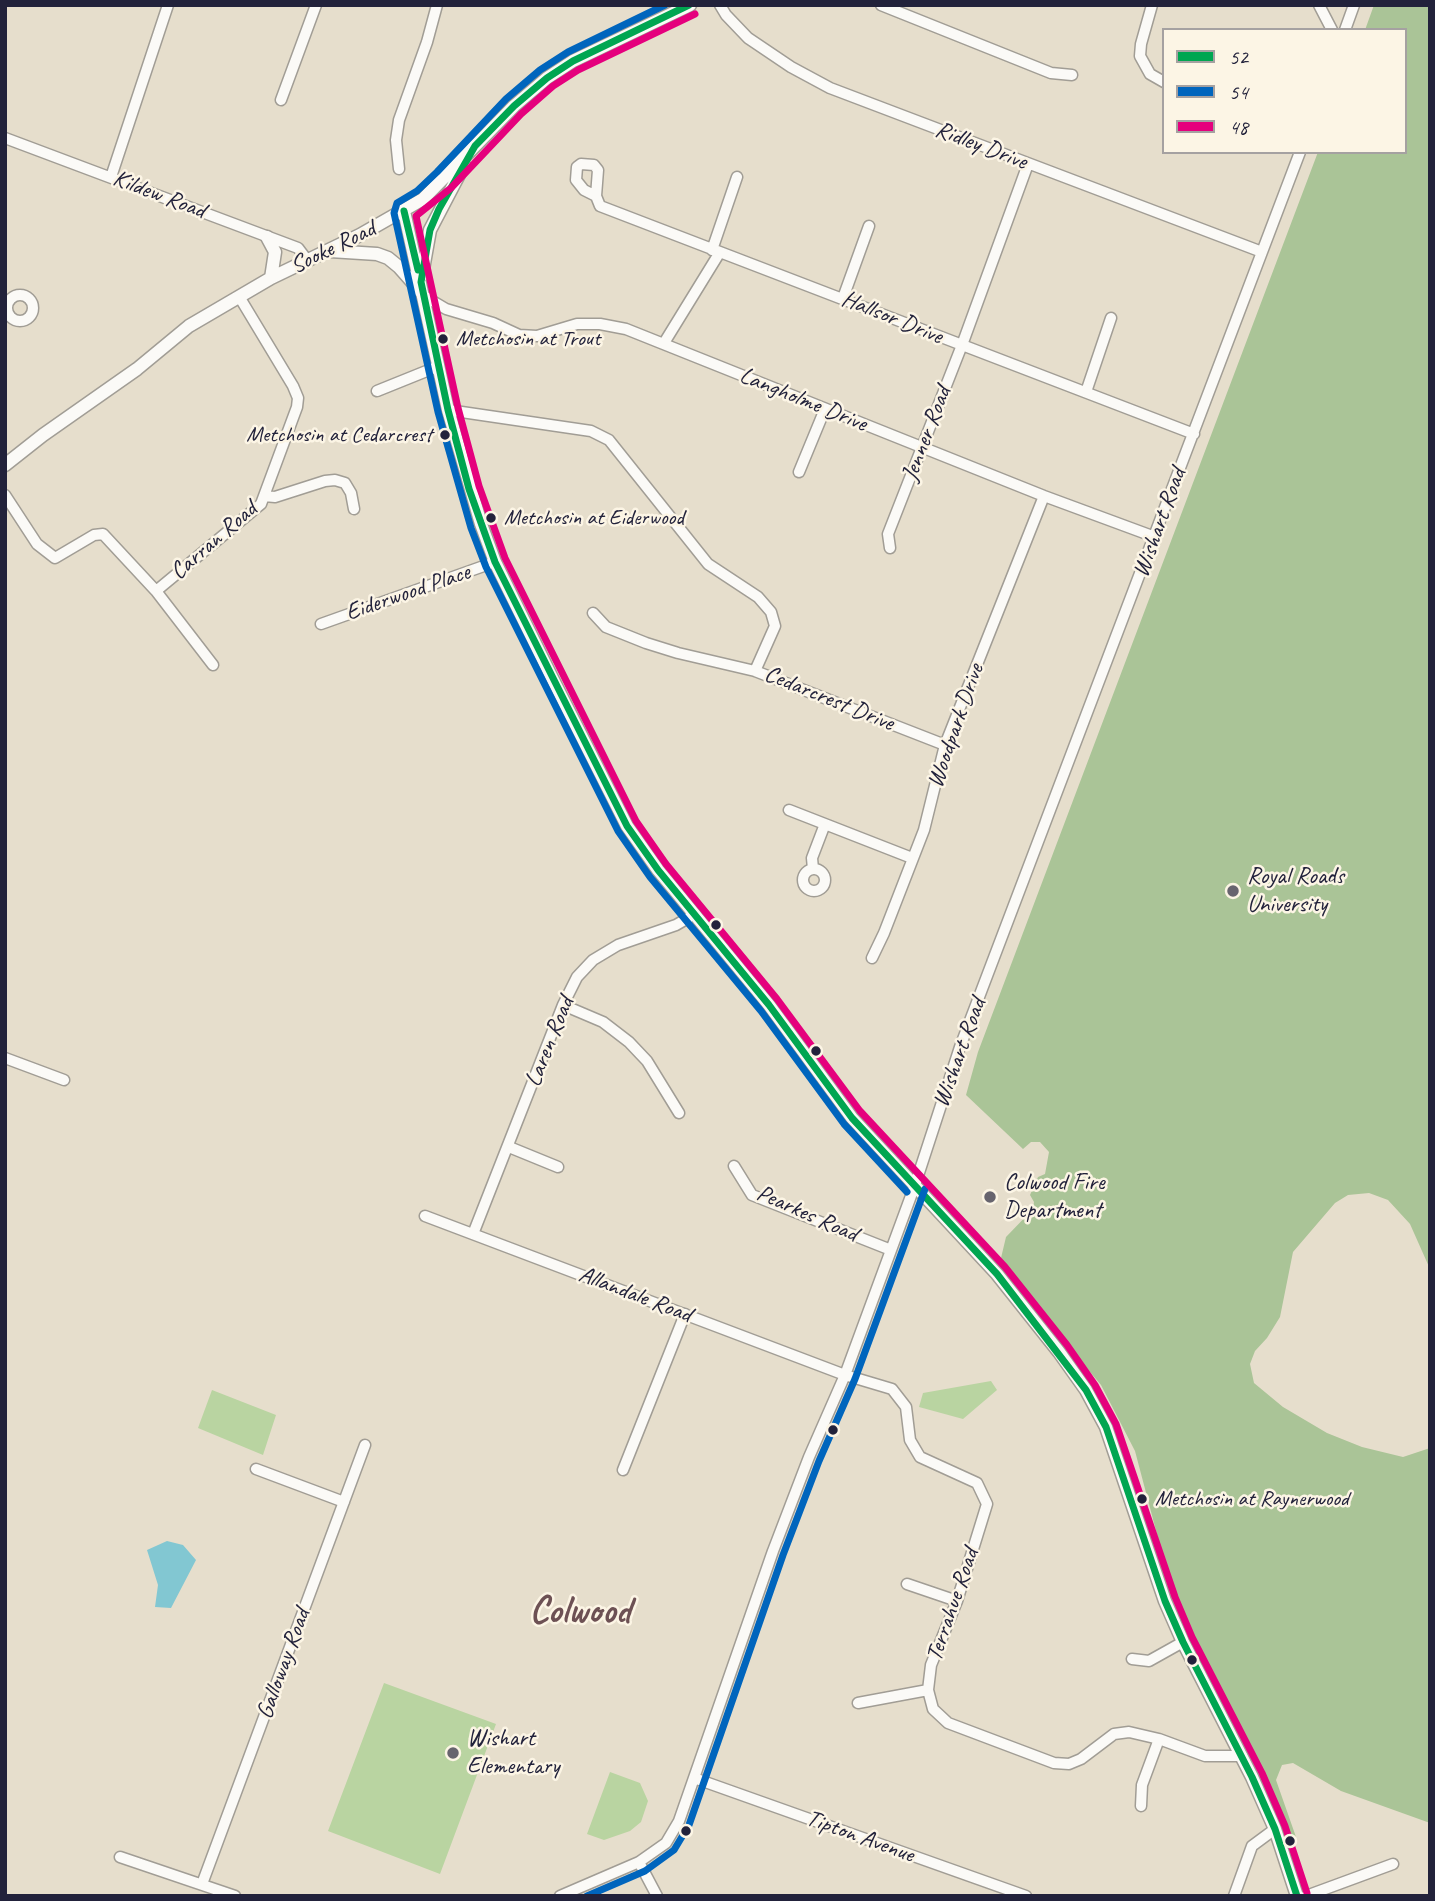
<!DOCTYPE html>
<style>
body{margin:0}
#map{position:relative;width:1435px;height:1901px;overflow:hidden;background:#e6decc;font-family:Caveat,sans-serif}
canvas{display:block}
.frame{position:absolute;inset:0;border:7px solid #22223b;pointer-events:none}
.legend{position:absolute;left:1162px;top:28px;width:245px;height:126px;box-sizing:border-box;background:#fcf5e5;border:2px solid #a5a1a1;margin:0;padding:9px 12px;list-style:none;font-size:21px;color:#22223b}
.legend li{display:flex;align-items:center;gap:14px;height:35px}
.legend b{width:35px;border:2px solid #a5a1a1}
</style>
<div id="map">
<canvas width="1435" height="1901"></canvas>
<div class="frame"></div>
<ul class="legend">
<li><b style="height:9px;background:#00a651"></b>52</li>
<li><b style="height:9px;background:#0065bd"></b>54</li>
<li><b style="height:9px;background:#e5007d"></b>48</li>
</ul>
</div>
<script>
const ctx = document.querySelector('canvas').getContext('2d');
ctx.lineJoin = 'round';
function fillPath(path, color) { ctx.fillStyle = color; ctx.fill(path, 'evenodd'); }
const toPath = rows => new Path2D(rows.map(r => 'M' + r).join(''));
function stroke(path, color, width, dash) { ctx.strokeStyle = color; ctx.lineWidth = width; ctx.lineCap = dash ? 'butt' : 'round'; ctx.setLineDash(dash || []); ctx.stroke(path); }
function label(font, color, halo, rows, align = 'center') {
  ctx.font = font + ' Caveat,sans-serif'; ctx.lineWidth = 5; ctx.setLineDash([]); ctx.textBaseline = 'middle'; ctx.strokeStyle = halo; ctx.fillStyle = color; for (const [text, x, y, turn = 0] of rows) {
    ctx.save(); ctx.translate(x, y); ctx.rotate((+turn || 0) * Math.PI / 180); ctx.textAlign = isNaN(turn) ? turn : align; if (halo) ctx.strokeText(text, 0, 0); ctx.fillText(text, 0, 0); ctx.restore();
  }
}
fillPath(toPath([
 [991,1381,997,1390,963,1419,919,1407,923,1393],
 [212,1390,276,1415,263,1455,198,1428],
 [384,1683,496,1724,440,1874,328,1831],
 [610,1772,640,1783,648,1801,641,1822,630,1831,604,1840,587,1834]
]), '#b9d4a1');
fillPath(toPath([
 [1374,5,1430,5,1430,1269,1410,1224,1388,1200,1369,1193,1348,1195,1335,1203,1293,1252,1280,1317,1267,1338,1255,1351,1250,1364,1254,1383,1283,1407,1327,1433,1362,1447,1403,1457,1430,1448,1430,1823,1341,1791,1293,1763,1282,1765,1276,1780,1296,1837,1296,1845,1289,1841,1264,1783,1182,1629,1135,1451,1101,1385,1016,1283,1001,1258,1006,1237,1033,1209,1034,1202,1030,1195,1038,1177,1045,1174,1049,1152,1040,1142,1031,1142,1023,1149,966,1095,978,1052,1318,152,1405,152,1405,30,1365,30]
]), '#aac497');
fillPath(toPath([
 [167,1541,183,1545,196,1560,171,1608,155,1607,158,1585,147,1550]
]), '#82c7d2');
const minor = toPath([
 [720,5,726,15,748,38,791,67,830,88,1262,252],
 [881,5,1051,73,1072,75],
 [1152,5,1141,44,1140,56,1150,74,1164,82],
 [1319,5,1332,30],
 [1345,30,1354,5],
 [281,100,316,5],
 [5,138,298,248,307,260],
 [399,169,396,140,399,120,427,42,437,5],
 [111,177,168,5],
 [596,196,584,190,576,180,577,167,581,164,594,165,598,170,596,196,600,206,1194,434],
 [712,250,737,177],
 '7 308a13 13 0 1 1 26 0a13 13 0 1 1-26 0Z',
 [424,296,446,309,493,323,519,335,537,336,577,324,600,324,626,329,1044,496,1155,537],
 [843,298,869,226],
 [664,343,720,252],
 [377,391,439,366],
 [1086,392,1111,318],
 [448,410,591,431,609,440,708,564,758,597,771,612,775,626,755,671],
 [799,472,825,409],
 [5,495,37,544,55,558,94,535,103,534,156,591,213,665],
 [264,496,275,497,325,481,335,480,345,483,351,493,354,509],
 [890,548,888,534,962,345,1028,164],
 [156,591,261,504,297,407,298,398,293,386,240,298],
 [593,613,606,627,646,643,678,653,755,671,945,745],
 [321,624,495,562],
 [789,810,912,858],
 [813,869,812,858,825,824],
 '803 880a11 11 0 1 1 22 0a11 11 0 1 1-22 0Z',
 [872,958,884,933,924,830,945,745,1044,496],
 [563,1005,603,1022,629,1042,647,1061,679,1113],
 [5,1058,64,1080],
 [509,1147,558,1167],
 [734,1166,752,1195,891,1250],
 [425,1216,845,1375,892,1389,906,1407,910,1440,920,1457,977,1483,987,1504,957,1601,931,1665,928,1690,933,1709,948,1723,1054,1763,1069,1764,1081,1759,1114,1734,1129,1732,1159,1739,1205,1756,1242,1756],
 [473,1234,563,1005,577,977,593,960,618,945,676,925,695,914],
 [256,1469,344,1502],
 [623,1470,685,1314],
 [907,1584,957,1601],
 [1132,1659,1149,1661,1183,1642],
 [858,1703,928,1690],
 [694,1778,1026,1896],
 [1141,1806,1142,1785,1159,1739],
 [120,1857,235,1896],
 [639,1862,657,1896],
 [202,1884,365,1445],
 [560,1896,639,1862,666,1843,679,1821,773,1551,809,1457,845,1375,915,1185,960,1047,1300,152],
 [1234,1896,1252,1846,1275,1829],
 [1306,1896,1393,1864]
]);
const major = toPath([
 [404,211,448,410,481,524,495,562,552,678,627,826,658,870,769,1005,852,1118,997,1274,1059,1352,1086,1390,1106,1427,1165,1601,1183,1642,1252,1777,1275,1829,1297,1896],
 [267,237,275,252,271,278],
 [330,251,377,254,388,258,399,267,422,293],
 [422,275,430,230,464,165],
 [5,465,43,435,137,369,189,326,271,278,360,235,423,199,514,106,547,78,573,61,690,5]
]);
stroke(minor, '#a19d95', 13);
stroke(major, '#a19d95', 15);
stroke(minor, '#fbfaf7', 10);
stroke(major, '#fbfaf7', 12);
stroke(toPath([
 [689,5,573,61,547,78,514,106,475,146,439,209,430,230,421,282,448,410,469,489,495,562,627,826,658,870,769,1005,852,1118,997,1274,1086,1390,1106,1427,1165,1601,1183,1642,1252,1777,1275,1829,1297,1896],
 [404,211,418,270]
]), '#00a651', 7);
stroke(toPath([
 [665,5,568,52,540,70,506,99,437,172,417,191,397,203,394,213,438,412,471,528,486,567,618,831,650,877,761,1011,844,1124,907,1192],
 [587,1896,645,1871,674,1850,689,1825,783,1555,819,1461,855,1379,925,1189]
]), '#0065bd', 7);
stroke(toPath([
 [695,14,578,70,553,86,521,114,451,188,416,216,458,408,479,486,505,558,636,821,666,864,777,999,860,1111,1005,1267,1067,1345,1095,1385,1116,1424,1175,1597,1192,1637,1262,1773,1285,1826,1307,1893]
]), '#e5007d', 7);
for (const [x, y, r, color] of [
 [443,339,6,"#22223b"],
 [445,435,6,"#22223b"],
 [491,518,6,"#22223b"],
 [1233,891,7,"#67646e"],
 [716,925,6,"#22223b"],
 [816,1051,6,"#22223b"],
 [990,1197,7,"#67646e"],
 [833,1430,6,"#22223b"],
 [1142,1499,6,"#22223b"],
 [1192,1660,6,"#22223b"],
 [453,1753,7,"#67646e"],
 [686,1831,6,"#22223b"],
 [1290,1841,6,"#22223b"]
]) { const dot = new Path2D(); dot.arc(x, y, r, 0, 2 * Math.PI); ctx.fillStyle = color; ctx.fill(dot); stroke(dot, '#fcf5e5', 2.5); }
label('22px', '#22223b', '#fcf5e5', [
 ["Metchosin at Trout",456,339],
 ["Metchosin at Cedarcrest",432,435,"right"],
 ["Metchosin at Eiderwood",504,518],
 ["Metchosin at Raynerwood",1155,1499]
], 'left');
label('24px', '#22223b', '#fcf5e5', [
 ["Ridley Drive",981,146,21],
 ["Kildew Road",159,195,21],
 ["Sooke Road",333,248,-26],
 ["Hallsor Drive",892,318,22],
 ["Langholme Drive",803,400,22],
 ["Jenner Road",927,434,-69],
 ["Wishart Road",1160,523,-70],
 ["Carran Road",214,541,-41],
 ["Eiderwood Place",408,593,-19],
 ["Cedarcrest Drive",829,699,22],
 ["Woodpark Drive",956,726,-71],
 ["Laren Road",550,1042,-68],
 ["Wishart Road",960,1053,-70],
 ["Pearkes Road",807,1214,24],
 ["Allandale Road",635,1295,21],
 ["Terrahue Road",953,1605,-71],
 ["Galloway Road",284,1664,-70],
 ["Tipton Avenue",860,1837,20]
]);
label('24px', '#22223b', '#fcf5e5', [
 ["Royal Roads",1247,877],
 ["University",1247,905],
 ["Colwood Fire",1004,1183],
 ["Department",1004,1211],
 ["Wishart",467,1739],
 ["Elementary",467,1767]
], 'left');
label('bold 38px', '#6d5154', '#fcf5e5', [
 ["Colwood",580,1612]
]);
</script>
